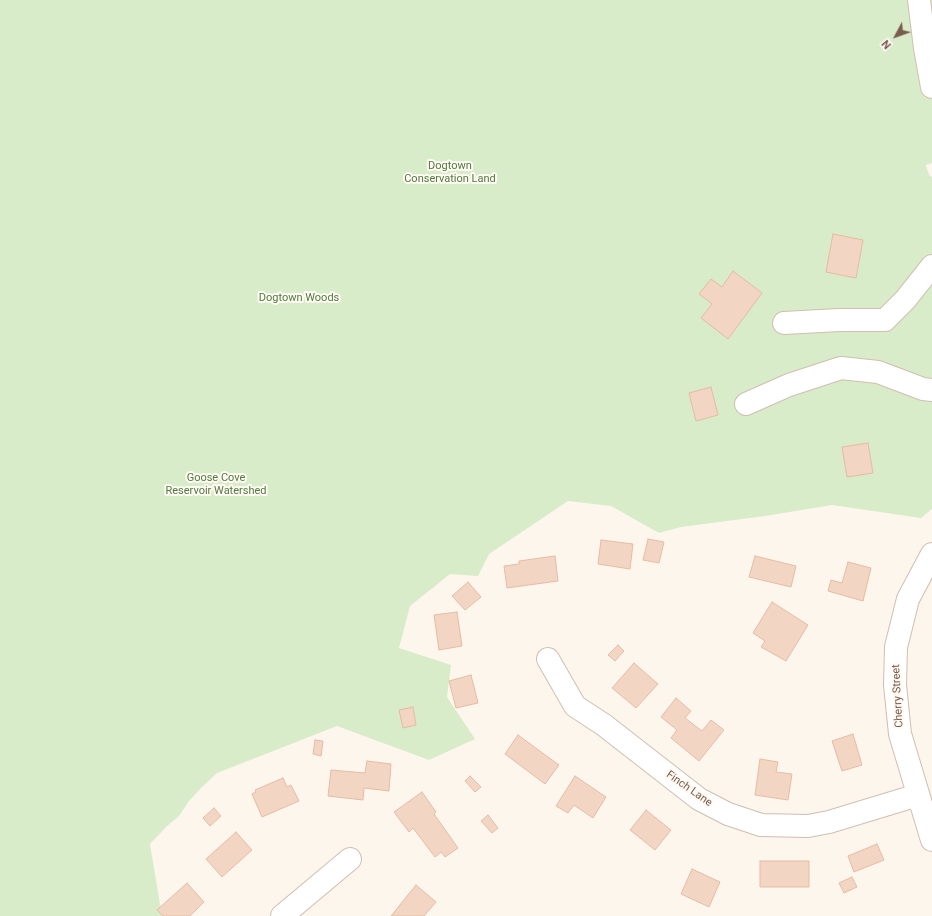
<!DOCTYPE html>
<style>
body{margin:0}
#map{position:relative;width:932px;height:916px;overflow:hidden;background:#fdf6ec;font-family:Roboto,sans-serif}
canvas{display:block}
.north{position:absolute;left:876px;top:16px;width:40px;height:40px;-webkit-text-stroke:3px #fffaf3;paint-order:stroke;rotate:229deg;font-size:11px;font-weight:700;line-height:16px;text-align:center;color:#7a5c4d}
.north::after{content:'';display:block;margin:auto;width:14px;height:18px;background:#7a5c4d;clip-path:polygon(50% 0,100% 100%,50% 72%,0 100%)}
</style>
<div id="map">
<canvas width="932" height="916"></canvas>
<div class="north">N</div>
</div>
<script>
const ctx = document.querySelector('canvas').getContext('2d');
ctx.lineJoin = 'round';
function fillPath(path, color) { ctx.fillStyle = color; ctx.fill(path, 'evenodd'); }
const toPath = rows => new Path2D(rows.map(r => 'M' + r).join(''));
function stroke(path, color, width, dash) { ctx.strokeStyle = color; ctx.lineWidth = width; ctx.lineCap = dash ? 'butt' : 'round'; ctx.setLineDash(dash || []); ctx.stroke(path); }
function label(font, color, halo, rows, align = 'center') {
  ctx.font = font + ' Roboto,sans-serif'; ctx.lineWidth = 4; ctx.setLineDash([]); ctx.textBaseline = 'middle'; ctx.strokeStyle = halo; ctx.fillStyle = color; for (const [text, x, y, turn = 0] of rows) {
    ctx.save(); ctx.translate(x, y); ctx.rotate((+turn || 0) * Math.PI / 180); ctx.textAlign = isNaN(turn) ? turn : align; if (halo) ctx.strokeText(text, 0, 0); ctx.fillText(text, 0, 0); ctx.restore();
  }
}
fillPath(toPath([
 [0,0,932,0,932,163,926,165,929,175,932,177,932,509,921,518,832,505,765,516,681,527,659,533,611,506,568,501,489,554,478,576,450,574,410,606,399,648,451,665,447,697,475,739,429,760,337,726,217,773,201,788,189,801,179,816,167,826,150,844,162,916,0,916]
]), '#d8ecc9');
const building = toPath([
 [833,234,863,240,856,278,826,272,833,234],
 [733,271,762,293,728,339,701,318,712,304,699,294,711,279,722,287,733,271],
 [711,387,718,415,696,421,689,393,711,387],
 [868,443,873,473,847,477,842,447,868,443],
 [648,539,664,542,659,563,643,560,648,539],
 [601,540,633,544,630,569,598,564,601,540],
 [555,556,558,581,507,588,504,566,519,564,519,561,555,556],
 [755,556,796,566,791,587,749,577,755,556],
 [848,562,871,568,863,601,828,591,831,580,842,583,848,562],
 [468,582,481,597,465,610,452,596,468,582],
 [772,602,808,625,786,661,761,647,765,641,753,633,772,602],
 [457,612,462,646,439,650,434,615,457,612],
 [618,645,624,651,615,661,608,655,618,645],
 [634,663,658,684,636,708,612,688,634,663],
 [471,675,478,703,456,708,449,681,471,675],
 [676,698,691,711,685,718,702,731,711,720,724,730,699,761,671,738,677,730,661,717,676,698],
 [413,707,416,725,403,728,399,710,413,707],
 [853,734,862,765,842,771,832,741,853,734],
 [518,735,559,765,545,784,505,754,518,735],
 [315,740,323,741,321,756,313,754,315,740],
 [760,759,778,762,776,772,792,774,788,800,755,795,760,759],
 [367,761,391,764,389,791,364,788,363,800,328,796,331,770,365,773,367,761],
 [470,776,481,787,475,792,465,781,470,776],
 [575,776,606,797,593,818,574,805,568,813,556,806,575,776],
 [283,778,287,787,291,785,299,801,262,817,252,794,256,792,255,790,283,778],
 [422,792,436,812,434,814,458,848,445,857,441,852,435,857,413,828,409,832,394,812,422,792],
 [214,808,221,816,210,826,203,818,214,808],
 [646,810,671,830,655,850,630,830,646,810],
 [488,815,498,828,492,833,481,821,488,815],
 [236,832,252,850,222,877,206,859,236,832],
 [877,844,884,860,854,872,848,856,877,844],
 [760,861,809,861,809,887,760,887,760,861],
 [692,869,720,882,709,907,681,894,692,869],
 [852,877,857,887,844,893,839,883,852,877],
 [187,883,204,902,190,916,163,916,157,910,187,883],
 [416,885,436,902,424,916,391,916,416,885]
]);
fillPath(building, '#f3d5c3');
stroke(building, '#e6bba3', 1);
const minor = toPath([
 [919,0,925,48,932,87],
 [784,323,839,320,885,320,905,300,932,266],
 [746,404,789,385,841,368,878,372,923,389,932,390],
 [932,554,908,599,896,647,895,685,900,734,932,840],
 [548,659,575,706,604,725,699,799,728,814,761,825,808,826,829,822,918,795],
 [282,916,350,859]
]);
stroke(minor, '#d1beb0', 24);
stroke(minor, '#fff', 22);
label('11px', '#537a41', '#fffaf3', [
 ["Dogtown",450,166],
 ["Conservation Land",450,179],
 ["Dogtown Woods",299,298],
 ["Goose Cove",216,478],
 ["Reservoir Watershed",216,491]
]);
label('11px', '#7a5c4d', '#fffaf3', [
 ["Cherry Street",898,696,-93],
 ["Finch Lane",689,789,35]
]);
</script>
